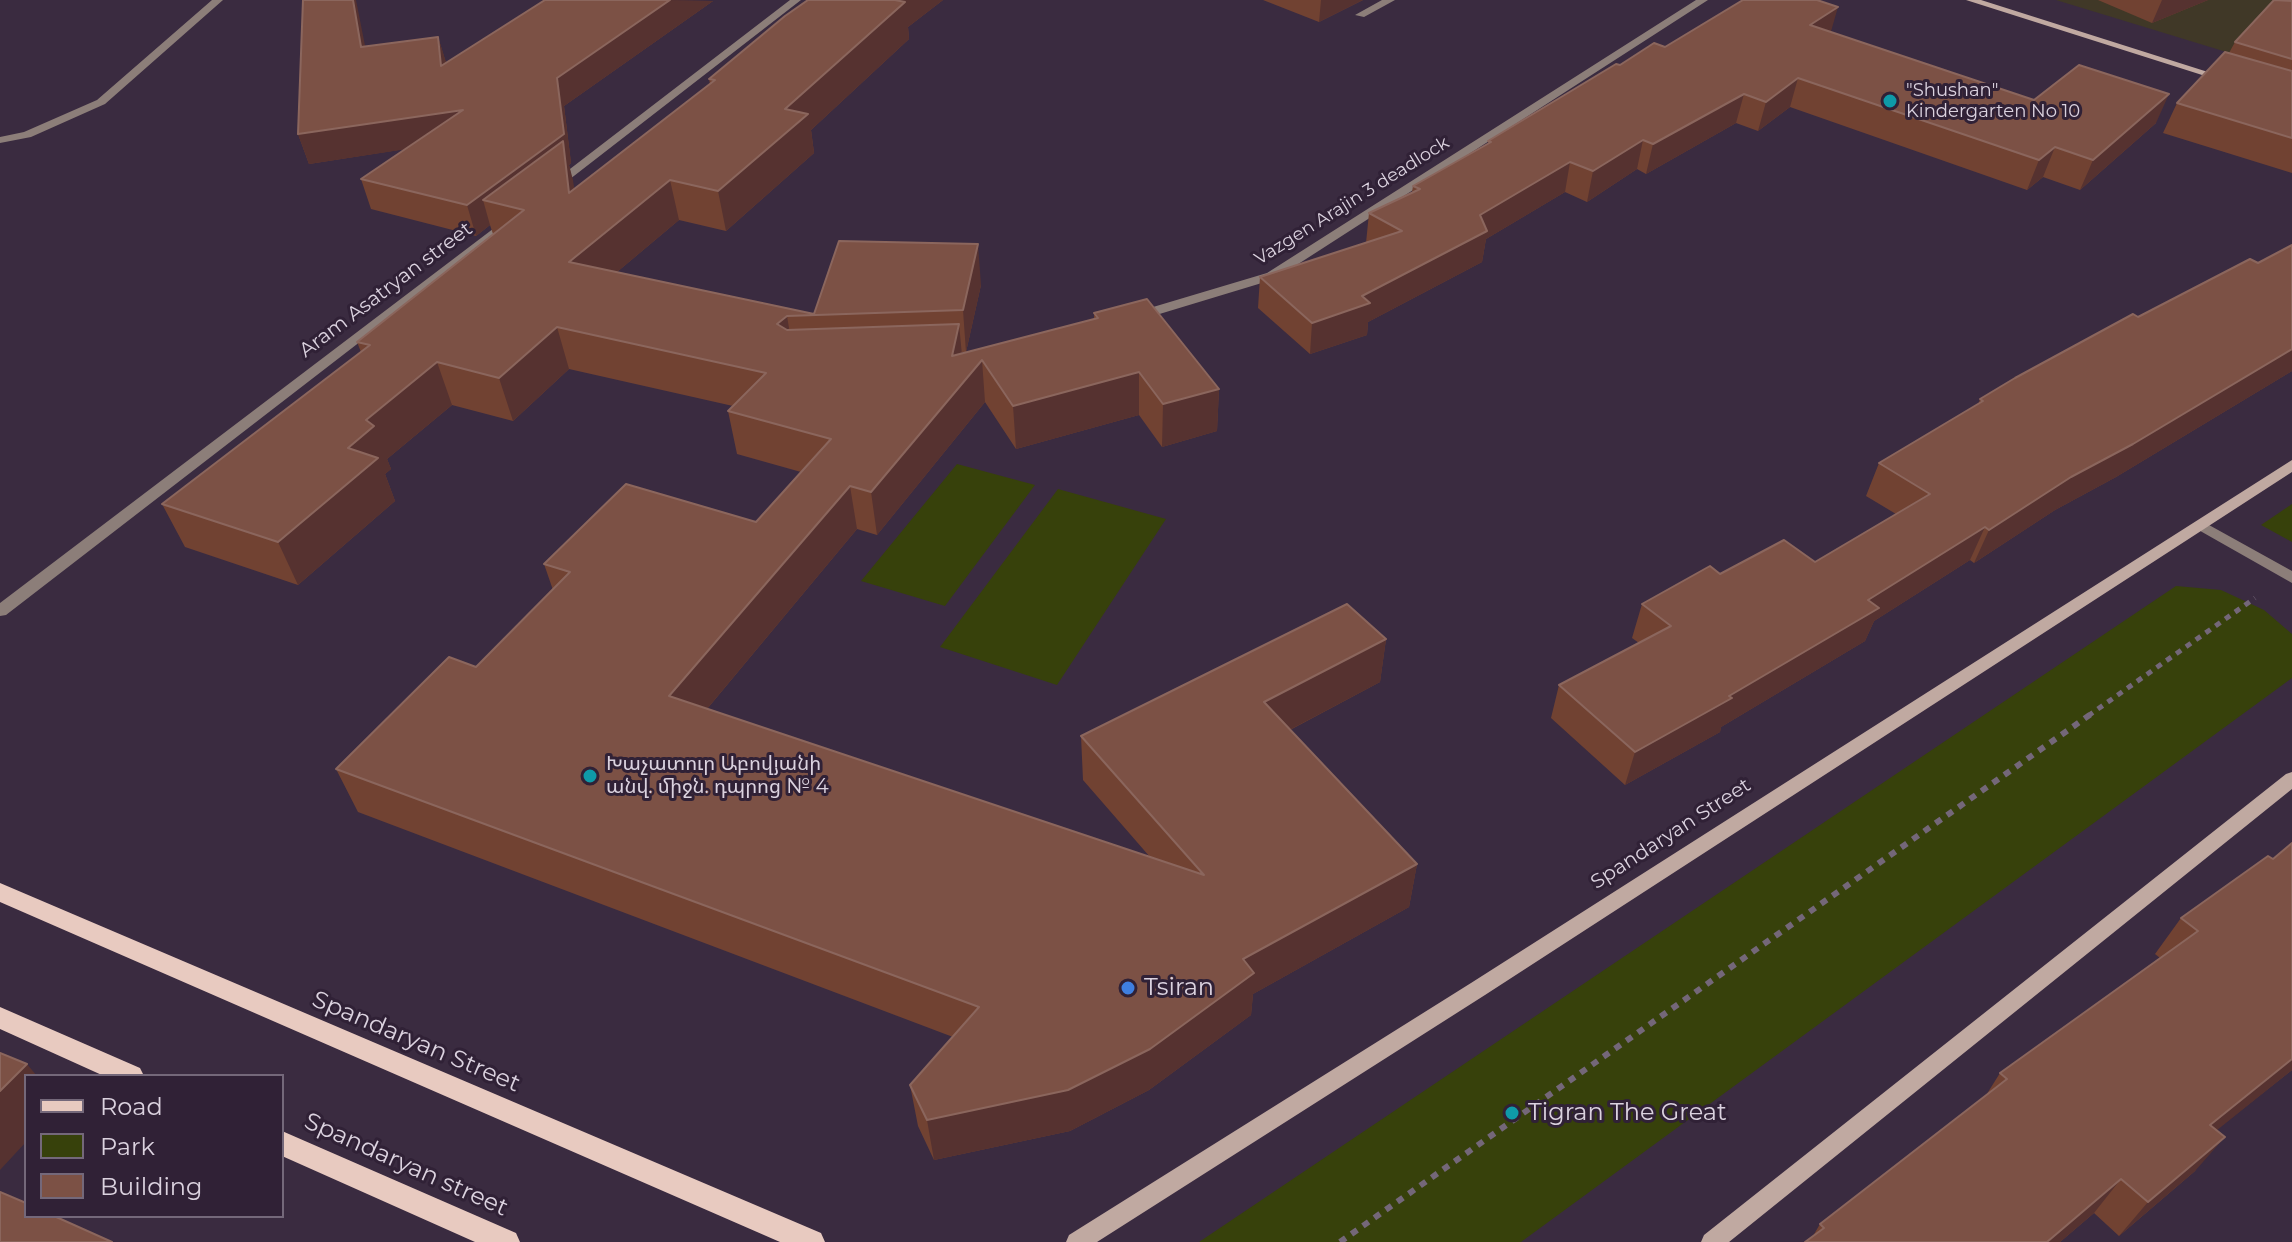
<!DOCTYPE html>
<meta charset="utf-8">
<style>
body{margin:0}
#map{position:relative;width:2292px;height:1242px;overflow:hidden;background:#3a2b40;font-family:Montserrat,sans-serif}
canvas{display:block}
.legend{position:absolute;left:24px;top:1074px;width:260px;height:144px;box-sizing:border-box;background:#302136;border:2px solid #74687a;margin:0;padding:10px 14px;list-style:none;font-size:24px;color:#dbd2df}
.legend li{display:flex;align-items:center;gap:16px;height:40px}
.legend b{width:40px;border:2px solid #74687a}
</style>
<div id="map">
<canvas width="2292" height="1242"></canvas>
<ul class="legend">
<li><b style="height:10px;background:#e8cac0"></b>Road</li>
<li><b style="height:22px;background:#37410b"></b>Park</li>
<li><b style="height:22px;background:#7c5145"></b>Building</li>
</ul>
</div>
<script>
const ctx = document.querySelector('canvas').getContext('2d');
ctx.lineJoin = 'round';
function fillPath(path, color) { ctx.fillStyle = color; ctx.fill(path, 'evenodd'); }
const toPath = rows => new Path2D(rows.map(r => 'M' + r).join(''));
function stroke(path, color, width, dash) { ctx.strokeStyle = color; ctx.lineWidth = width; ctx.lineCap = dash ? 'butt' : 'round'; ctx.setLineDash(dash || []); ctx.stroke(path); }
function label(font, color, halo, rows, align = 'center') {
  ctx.font = font + ' Montserrat,"Noto Sans Armenian",sans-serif'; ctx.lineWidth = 6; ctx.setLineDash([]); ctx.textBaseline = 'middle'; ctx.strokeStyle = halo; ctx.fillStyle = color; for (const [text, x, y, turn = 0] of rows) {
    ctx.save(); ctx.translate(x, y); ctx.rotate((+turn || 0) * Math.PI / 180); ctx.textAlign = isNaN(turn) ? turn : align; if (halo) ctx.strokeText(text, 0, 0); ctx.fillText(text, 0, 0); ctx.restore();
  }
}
fillPath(toPath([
 [2056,0,2292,0,2292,72]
]), '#403827');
fillPath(toPath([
 [957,464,1035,485,945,606,861,581],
 [1058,489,1166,519,1057,685,940,647],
 [2292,504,2292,542,2261,525],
 [2176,586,2221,590,2264,610,2292,634,2292,678,1521,1242,1199,1242]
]), '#37410b');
stroke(toPath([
 [2088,716,2255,598]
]), '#746779', 5, [6, 6]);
stroke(toPath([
 [1340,1242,2091,714]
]), '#746779', 6, [7, 7]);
fillPath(toPath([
 [212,0,223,0,105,104,31,137,0,143,0,137,24,132,97,100,212,0],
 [1382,0,1395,0,1364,17,1355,15,1382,0]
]), '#8c7e79');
fillPath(toPath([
 [790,0,801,0,561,186,553,186,553,182,790,0],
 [1696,0,1708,0,1275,279,1143,319,1133,319,1131,316,1133,313,1267,273,1696,0],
 [510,216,516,220,514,223,6,615,0,616,0,603,510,216],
 [2200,520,2292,571,2292,583,2195,528,2192,525,2200,520]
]), '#8c7e79');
fillPath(toPath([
 [1966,0,1981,0,2230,79,2221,81,1966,0],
 [2292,460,2292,472,1485,995,1097,1242,1066,1242,1069,1235,1471,983,2292,460],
 [2292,772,2292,789,1729,1242,1701,1242,1704,1235,2286,774,2292,772]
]), '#c0a9a1');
fillPath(toPath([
 [0,883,821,1233,825,1242,780,1242,0,902,0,883],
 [0,1007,140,1068,144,1076,104,1076,0,1029,0,1007],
 [282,1131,516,1233,520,1242,475,1242,282,1156,282,1131]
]), '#e8cac0');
fillPath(toPath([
 [545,0,713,1,564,106,571,163,569,165,574,189,710,84,709,79,808,0,943,0,908,27,909,39,811,130,814,153,726,231,679,220,617,272,814,314,981,285,966,352,962,352,962,354,1094,320,1094,313,1219,389,1217,431,1162,447,1139,415,1016,449,985,402,877,535,857,529,707,709,1150,857,1083,780,1081,736,1386,639,1380,682,1290,730,1417,864,1409,907,1253,994,1251,1015,1149,1090,1070,1131,934,1160,918,1126,910,1085,953,1037,358,812,336,769,476,667,553,590,544,564,756,522,801,472,737,454,728,411,733,406,569,369,513,421,452,405,387,459,391,469,385,474,395,501,298,585,185,547,162,504,361,352,357,342,493,234,490,225,476,236,371,209,361,179,405,149,309,164,298,134,365,47,438,37,446,63],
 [1263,0,1363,0,1319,22],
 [2098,0,2208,0,2152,23],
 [2292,1,2292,173,2163,133,2177,103,2229,53,2235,42],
 [1830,32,2034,100,2156,123,2080,190,2043,177,2027,190,1790,107,1758,131,1736,123,1646,174,1637,169,1587,202,1565,192,1486,239,1482,262,1368,322,1367,335,1310,354,1258,308,1260,277,1366,243,1369,213,1412,192,1413,186,1488,144,1488,141,1620,65,1665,47],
 [2292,245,2292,371,2116,477,2055,510,1974,563,1970,560,1874,621,1865,641,1721,727,1720,732,1625,785,1551,718,1559,685,1639,643,1632,638,1642,604,1720,574,1815,562,1896,514,1866,496,1879,463,1978,405,1980,399,2138,317,2258,263],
 [2292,843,2292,1070,2216,1130,2195,1171,2119,1236,2094,1213,2060,1242,1805,1242,1813,1236,1820,1224,1985,1097,2000,1073,2160,958,2155,954,2181,918,2273,859]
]), '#714232');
fillPath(toPath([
 [353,0,356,0,371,76,361,47],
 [670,0,713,1,564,106,571,163,569,165,573,180,580,233,569,193,483,200,490,225,476,236,467,205,557,78],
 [892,0,943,0,908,27,909,39,811,130,814,153,726,231,718,191,785,109],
 [1321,0,1363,0,1319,22],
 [2162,0,2208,0,2152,23],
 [1838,7,1830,35,1810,25],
 [438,37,447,65,441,66],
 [1798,78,1790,107,1758,131,1766,102],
 [1744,94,1736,123,1646,174,1653,144],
 [2169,94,2156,123,2080,190,2093,160],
 [463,110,472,139,309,164,298,134],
 [1643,140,1637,169,1587,202,1593,171],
 [2055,147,2043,177,2027,190,2039,160],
 [1570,162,1565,192,1486,239,1482,262,1368,322,1367,335,1310,354,1312,323,1362,296,1480,215],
 [670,180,679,220,580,303,569,262],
 [978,244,981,285,966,352,963,310],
 [787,316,794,358,777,324],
 [959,324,963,366,982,360,985,402,877,535,871,492,952,356],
 [557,327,569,369,513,421,499,378],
 [2292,349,2292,371,2116,477,2055,510,1974,563,1989,530,2071,477],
 [437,362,452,405,387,459,391,469,385,474,395,501,298,585,278,542,348,448,366,420],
 [1139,372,1139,415,1016,449,1013,406],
 [1219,389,1217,431,1162,447,1163,404],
 [850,486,857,529,681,740,669,696],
 [1985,527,1970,560,1874,621,1865,641,1721,727,1720,732,1625,785,1635,752,1729,696,1868,600],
 [1386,639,1380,682,1261,745,1264,702],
 [1417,864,1409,907,1253,994,1251,1015,1149,1090,1070,1131,934,1160,927,1120,1243,959],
 [2292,1059,2292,1070,2181,1159,2210,1125],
 [27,1064,37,1076,26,1076,26,1142,0,1170,0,1091],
 [2225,1137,2195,1171,2119,1236,2148,1202],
 [2121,1179,2094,1213,2060,1242,2047,1242]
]), '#563230');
const building = toPath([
 [303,0,353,0,361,47,438,37,441,66,545,0,670,0,557,78,564,134,467,205,361,179,463,110,298,134,303,0],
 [808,0,895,0,905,2,785,109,808,114,718,191,670,180,569,262,814,314,839,241,978,244,963,310,787,316,777,324,787,330,959,324,952,356,1098,318,1094,313,1147,299,1219,389,1163,404,1139,372,1013,406,982,360,871,492,850,486,669,696,1204,875,1081,736,1347,604,1386,639,1264,702,1417,864,1243,959,1254,973,1150,1049,1068,1090,927,1120,910,1085,979,1007,336,769,449,657,476,667,570,572,544,564,626,484,756,522,831,439,728,411,766,373,557,327,499,378,437,362,366,420,374,426,348,448,378,458,278,542,162,504,370,345,357,342,524,210,483,200,563,141,569,193,715,80,709,79,785,16,808,0],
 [1743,0,1817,0,1838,7,1810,25,2034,100,2079,65,2169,94,2093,160,2055,147,2039,160,1798,78,1766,102,1744,94,1653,144,1643,140,1593,171,1570,162,1480,215,1487,231,1362,296,1370,303,1312,323,1260,277,1402,231,1369,213,1420,189,1413,186,1491,142,1488,141,1616,64,1620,65,1654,43,1665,47,1743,0],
 [2274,0,2292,1,2292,59,2235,42,2274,0],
 [2225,52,2292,71,2292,138,2177,103,2225,52],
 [2292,245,2292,349,2133,444,2071,477,1989,530,1985,527,1868,600,1879,608,1729,696,1732,698,1635,752,1559,685,1671,626,1642,604,1710,566,1720,574,1784,540,1815,562,1930,494,1879,463,1983,401,1980,399,2015,378,2133,314,2138,317,2250,259,2258,263,2292,245],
 [2292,843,2292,1059,2210,1125,2225,1137,2148,1202,2121,1179,2047,1242,1805,1242,1824,1228,1820,1224,2007,1079,2000,1073,2198,931,2181,918,2268,856,2273,859,2292,843],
 [0,1053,27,1064,0,1091,0,1053],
 [0,1192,26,1203,26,1216,54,1216,112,1242,0,1242,0,1192]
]);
fillPath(building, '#7c5145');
stroke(building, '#8b665d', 2);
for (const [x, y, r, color] of [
 [1890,101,8,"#0f9aa8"],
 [590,776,8,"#0f9aa8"],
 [1128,988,8,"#3f7fe0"],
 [1512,1113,8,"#0f9aa8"]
]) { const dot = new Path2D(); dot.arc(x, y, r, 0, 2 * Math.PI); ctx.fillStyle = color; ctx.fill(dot); stroke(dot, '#302136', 3); }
label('18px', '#dbd2df', '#302136', [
 ["\"Shushan\"",1906,91],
 ["Kindergarten No 10",1906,112]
], 'left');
label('18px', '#dbd2df', '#302136', [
 ["Vazgen Arajin 3 deadlock",1352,201,-32]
]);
label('20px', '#dbd2df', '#302136', [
 ["Aram Asatryan street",386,290,-37],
 ["Spandaryan Street",1671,834,-33]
]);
label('20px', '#dbd2df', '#302136', [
 ["Խաչատուր Աբովյանի",606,764],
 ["անվ. միջն. դպրոց № 4",606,787]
], 'left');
label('24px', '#dbd2df', '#302136', [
 ["Tsiran",1144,988],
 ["Tigran The Great",1528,1113]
], 'left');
label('24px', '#dbd2df', '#302136', [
 ["Spandaryan Street",416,1042,23],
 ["Spandaryan street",406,1165,24]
]);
</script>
